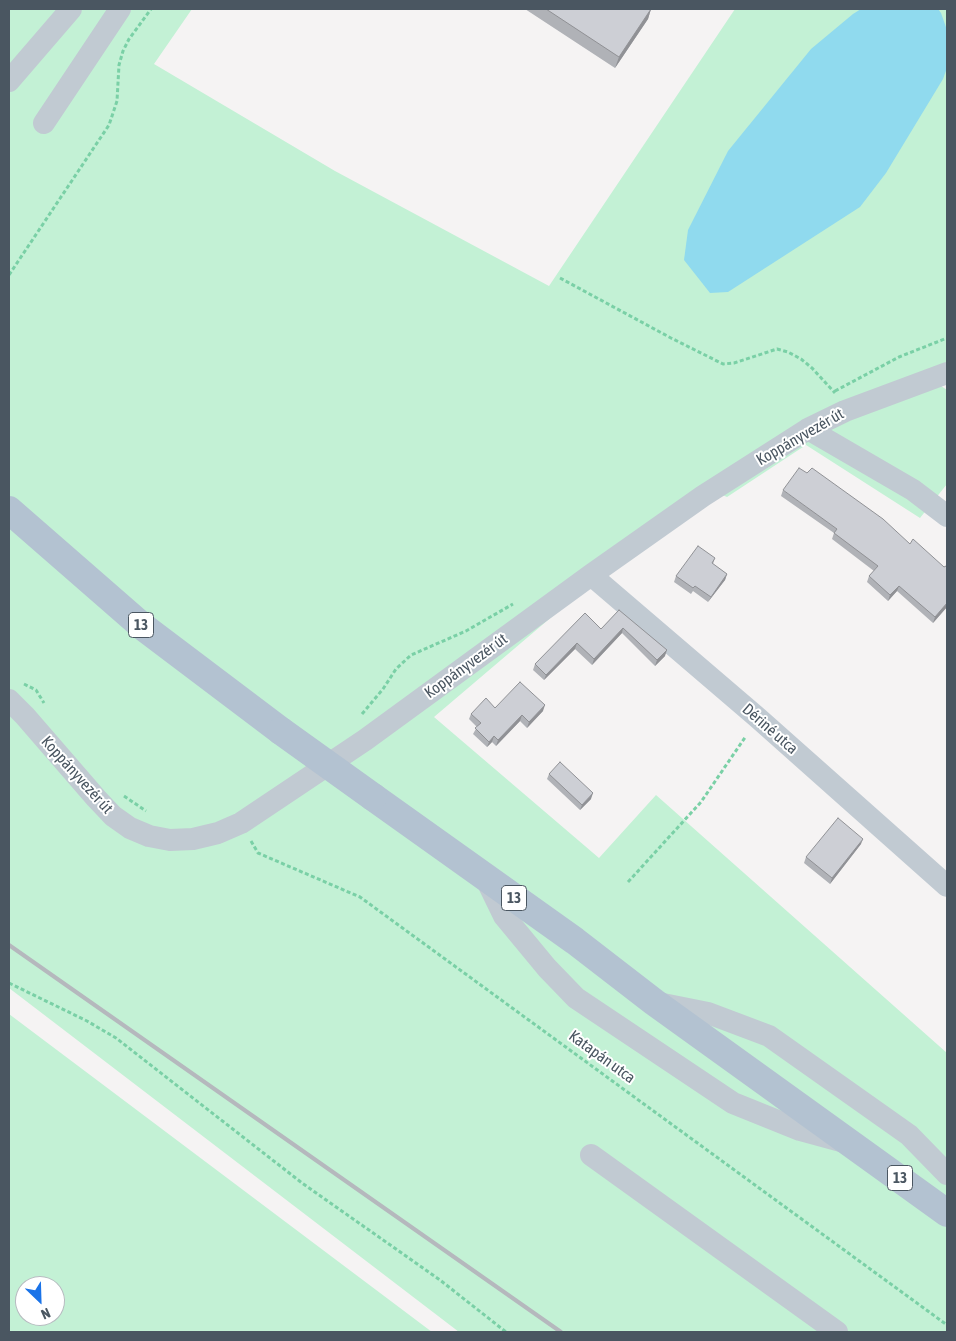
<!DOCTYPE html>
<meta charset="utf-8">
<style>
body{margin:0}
#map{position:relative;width:956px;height:1341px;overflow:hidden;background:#f5f3f3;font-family:"Asap Condensed",sans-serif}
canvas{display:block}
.frame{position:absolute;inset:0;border:10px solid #4a5661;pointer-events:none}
.north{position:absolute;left:15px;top:1276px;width:50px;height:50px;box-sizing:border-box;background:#fff;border:1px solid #b7bbc0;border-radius:50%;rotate:156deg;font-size:14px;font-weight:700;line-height:20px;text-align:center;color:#4a5661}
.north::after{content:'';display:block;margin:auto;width:18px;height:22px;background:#1a73e8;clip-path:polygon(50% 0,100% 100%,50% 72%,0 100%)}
</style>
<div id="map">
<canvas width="956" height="1341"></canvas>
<div class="frame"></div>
<div class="north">N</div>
</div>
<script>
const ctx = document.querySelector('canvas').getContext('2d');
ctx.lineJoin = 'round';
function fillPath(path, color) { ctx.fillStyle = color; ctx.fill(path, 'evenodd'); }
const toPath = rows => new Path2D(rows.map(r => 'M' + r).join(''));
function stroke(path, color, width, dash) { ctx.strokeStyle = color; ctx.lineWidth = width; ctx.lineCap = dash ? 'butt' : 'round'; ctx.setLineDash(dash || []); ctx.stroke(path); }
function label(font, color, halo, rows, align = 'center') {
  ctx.font = font + ' "Asap Condensed",sans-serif'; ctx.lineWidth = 4; ctx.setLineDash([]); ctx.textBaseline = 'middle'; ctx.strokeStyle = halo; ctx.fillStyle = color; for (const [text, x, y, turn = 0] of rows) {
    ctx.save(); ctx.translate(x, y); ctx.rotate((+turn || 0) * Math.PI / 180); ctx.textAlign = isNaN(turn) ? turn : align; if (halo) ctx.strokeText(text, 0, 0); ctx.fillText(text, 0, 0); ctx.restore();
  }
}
fillPath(toPath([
 [9,9,192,9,154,64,335,171,549,286,735,9,947,9,947,381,938,384,947,390,947,484,920,518,806,445,727,497,718,493,615,563,434,717,599,858,656,795,947,1053,947,1332,459,1332,9,988],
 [9,1014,432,1332,9,1332],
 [25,1286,55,1286,55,1316,25,1316]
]), '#c3f1d5');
fillPath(toPath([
 [861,9,938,9,941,13,947,30,947,68,943,79,886,173,860,207,728,292,710,293,684,260,688,230,728,151,811,49,853,14]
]), '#90daee');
stroke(toPath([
 [9,275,109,125,117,101,119,65,123,51,129,39,151,9],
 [560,278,671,338,723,364,734,363,777,349,788,352,801,359,812,368,835,393],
 [835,391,899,357,947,338],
 [24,684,36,690,44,703],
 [362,714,383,689,396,669,411,655,466,631,513,604],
 [124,796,146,811],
 [251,841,258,853,360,897,947,1325],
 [628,882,701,802,746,736],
 [9,983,87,1021,116,1038,302,1183,440,1280,506,1332]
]), '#7ad0a6', 3, [4, 2.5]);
stroke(toPath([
 [9,81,71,9],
 [44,123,120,9],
 [808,429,913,490,947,516],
 [591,575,758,718,947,886],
 [9,700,25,716,96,798,113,816,130,828,149,836,170,840,193,839,218,833,241,823,365,740,591,575,703,496,808,429,845,411,947,373],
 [485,877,504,916,547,968,576,998,733,1103,800,1130,844,1142],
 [658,1003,708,1013,769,1036,909,1135,947,1174],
 [591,1155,837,1332]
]), '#c1cad2', 22);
stroke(toPath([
 [9,510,142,626,281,731],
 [373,797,575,941,654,1002,947,1213]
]), '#b3c2d1', 28);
stroke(toPath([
 [9,945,561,1332]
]), '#b5b8bd', 4);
stroke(toPath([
 [281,731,373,797]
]), '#b3c2d1', 28);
fillPath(toPath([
 [525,9,651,9,648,19,615,68],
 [783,490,947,607,933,623,897,591,888,601,867,582,869,576,874,571,832,539,834,533,781,496],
 [715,558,713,564,727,574,725,580,708,602,693,591,691,594,674,582,676,576],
 [619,610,665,656,655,666,622,633,592,665,575,649,544,680,533,670,535,664,601,629],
 [543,711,527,728,520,721,496,746,492,742,487,747,473,734,477,727,469,719,471,714],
 [549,774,591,799,580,810,547,779],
 [861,844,830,884,804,863,806,857]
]), '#b0b2b7');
fillPath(toPath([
 [651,9,648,19,615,68,619,57],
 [727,574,725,580,708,602,711,597],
 [899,586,897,591,888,601,890,595],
 [947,603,947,607,933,623,935,617],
 [623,628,622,633,592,665,594,659],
 [577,643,575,649,544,680,546,675],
 [667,650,665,656,655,666,657,660],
 [545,705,543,711,527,728,529,722],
 [522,715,520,721,496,746,498,740],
 [494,736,492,742,487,747,489,742],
 [593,793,591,799,580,810,582,805],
 [863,839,861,844,830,884,832,878]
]), '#909195');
const building = toPath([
 [546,9,651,9,619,57,546,9],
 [799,468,807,473,812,468,883,519,910,544,913,539,944,567,946,566,947,567,947,603,935,617,899,586,890,595,869,576,878,566,834,533,837,529,783,490,799,468],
 [698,546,715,558,712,563,727,574,711,597,695,586,693,588,676,576,698,546],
 [619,610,667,650,657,660,623,628,594,659,577,643,546,675,535,664,585,613,601,629,619,610],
 [520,682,545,705,529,722,522,715,498,740,494,736,489,742,475,728,481,723,471,714,486,698,495,708,520,682],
 [560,762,593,793,582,805,549,774,560,762],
 [838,818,863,839,832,878,806,857,838,818]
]);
fillPath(building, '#cdcfd5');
stroke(building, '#909195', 1);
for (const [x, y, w] of [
 [141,625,25],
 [514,898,25],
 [900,1178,25]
]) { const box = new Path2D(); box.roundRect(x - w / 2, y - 12.5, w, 25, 4); ctx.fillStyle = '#fff'; ctx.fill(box); stroke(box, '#4a5661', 1); }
label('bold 15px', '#4a5661', null, [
 ["13",141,625],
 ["13",514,898],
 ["13",900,1178]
]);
label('16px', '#4a5661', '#fff', [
 ["Koppányvezér út",800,437,-30],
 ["Koppányvezér út",466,666,-36],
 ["Dériné utca",770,729,41],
 ["Koppányvezér út",77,775,48],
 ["Katapán utca",602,1057,36]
]);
</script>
